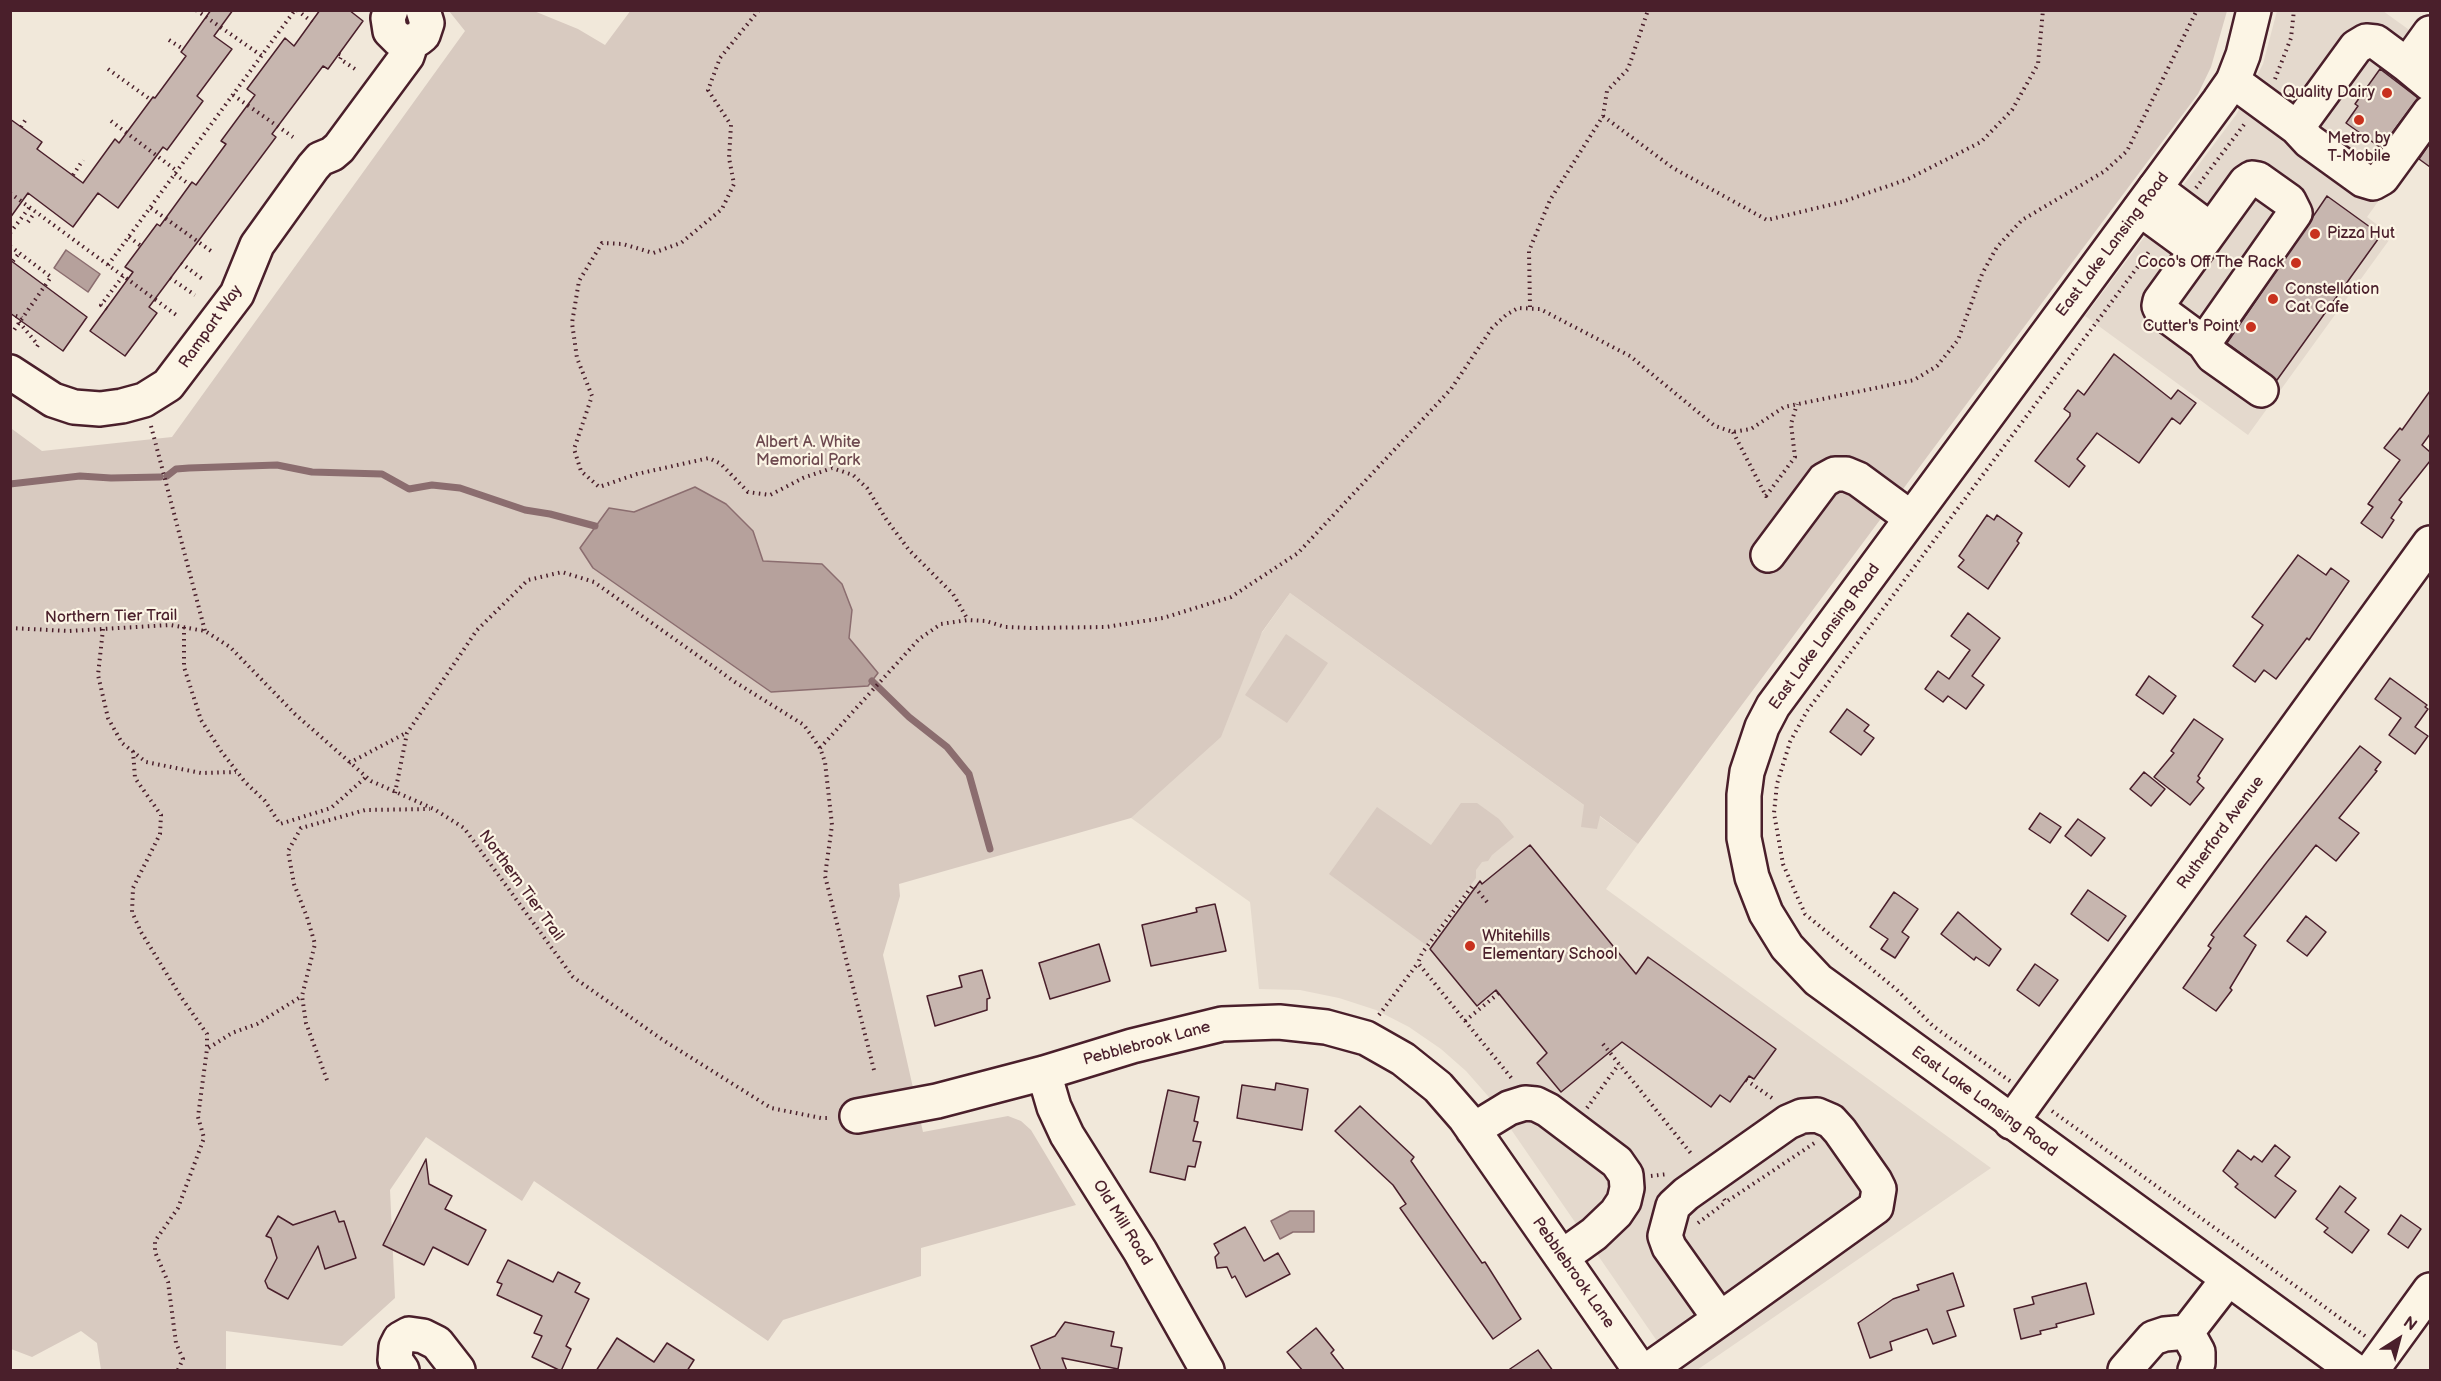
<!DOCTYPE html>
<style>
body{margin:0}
#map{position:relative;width:2441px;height:1381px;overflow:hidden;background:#f1e8da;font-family:"Balsamiq Sans",sans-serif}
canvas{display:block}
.frame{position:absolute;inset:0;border:12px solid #4a1f2b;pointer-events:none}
.north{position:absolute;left:2369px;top:1309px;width:60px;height:60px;-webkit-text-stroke:4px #fcf5e5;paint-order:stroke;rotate:36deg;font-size:16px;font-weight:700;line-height:24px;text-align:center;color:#4a1f2b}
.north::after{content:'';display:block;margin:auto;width:21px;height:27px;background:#4a1f2b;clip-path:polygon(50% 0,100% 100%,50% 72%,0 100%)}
</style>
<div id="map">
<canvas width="2441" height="1381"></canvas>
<div class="frame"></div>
<div class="north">N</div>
</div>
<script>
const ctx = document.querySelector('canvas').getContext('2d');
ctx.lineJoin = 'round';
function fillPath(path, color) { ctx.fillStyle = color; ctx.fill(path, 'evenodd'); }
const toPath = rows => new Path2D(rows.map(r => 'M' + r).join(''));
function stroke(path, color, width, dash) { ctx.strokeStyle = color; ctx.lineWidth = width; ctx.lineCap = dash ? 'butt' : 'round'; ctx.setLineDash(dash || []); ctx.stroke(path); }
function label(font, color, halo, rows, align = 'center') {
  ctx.font = font + ' "Balsamiq Sans",sans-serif'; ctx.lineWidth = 4.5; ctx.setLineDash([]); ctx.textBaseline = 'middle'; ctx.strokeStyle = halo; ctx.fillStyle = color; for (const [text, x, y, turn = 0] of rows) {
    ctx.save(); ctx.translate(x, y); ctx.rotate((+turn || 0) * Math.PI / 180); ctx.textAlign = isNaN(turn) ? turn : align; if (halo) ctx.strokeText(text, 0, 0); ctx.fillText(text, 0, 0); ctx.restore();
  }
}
fillPath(toPath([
 [2277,11,2383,11,2430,45,2430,129,2367,217,2392,236,2248,435,2085,316,2236,115,2263,64],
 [1290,593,1638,844,1606,889,1991,1168,1697,1370,1677,1370,1488,1096,1466,1071,1441,1049,1409,1027,1376,1010,1339,998,1300,990,1259,989,1250,902,1131,818]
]), '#e4d9cd');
fillPath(toPath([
 [631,10,2227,11,2211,67,2198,94,1638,844,1600,816,1597,829,1581,827,1584,805,1290,593,1262,632,1221,737,1131,818,899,884,900,896,883,955,923,1132,1008,1116,1021,1121,1031,1130,1076,1205,921,1248,921,1276,783,1320,768,1341,534,1181,522,1201,426,1137,390,1190,395,1298,342,1346,226,1331,226,1370,101,1370,97,1343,81,1331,32,1357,11,1349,11,432,12,429,42,451,172,437,465,31,449,11,534,11,578,29,605,45],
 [1286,634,1328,663,1287,723,1245,695],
 [1461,803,1477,803,1499,819,1514,837,1492,855,1488,861,1482,862,1476,870,1476,878,1426,945,1329,874,1377,807,1431,845]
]), '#d8cac0');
const water = toPath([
 [66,250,100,274,88,292,54,268,66,250],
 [695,487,726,504,753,531,763,561,822,564,842,584,852,610,849,638,878,673,868,686,771,692,593,568,580,548,609,508,634,512,695,487],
 [1290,1211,1314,1211,1314,1232,1293,1232,1280,1239,1271,1221,1290,1211]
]);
fillPath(water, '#b6a19c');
stroke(water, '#8b6d6f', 1.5);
stroke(toPath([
 [167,476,176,469,189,468,277,465,312,472,382,474,409,489,432,485,460,488,525,510,550,514,595,526],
 [10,484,80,476,111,478,160,477],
 [872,681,909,717,947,747,969,774,990,849]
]), '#8b6d6f', 7);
const building = toPath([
 [211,10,233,10,214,36,232,49,197,96,203,101,167,150,163,147,118,208,98,193,73,227,28,193,10,218,10,119,42,142,37,149,83,183,115,139,119,143,153,97,155,98,186,56,181,52,211,10],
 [320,10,349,10,363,21,328,69,323,66,272,134,276,137,149,307,157,313,125,356,90,331,133,272,125,267,157,224,160,226,192,182,196,185,226,144,221,141,255,95,247,89,285,38,294,46,320,10],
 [2380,69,2418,98,2381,148,2346,123,2358,106,2355,104,2380,69],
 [2430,143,2430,167,2419,159,2430,143],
 [2327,196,2381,235,2277,380,2227,343,2327,196],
 [10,260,87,317,63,351,10,313,10,260],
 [2114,354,2171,399,2178,390,2196,403,2180,424,2172,418,2139,463,2097,433,2077,459,2085,466,2069,487,2035,461,2070,416,2070,413,2064,409,2078,390,2084,395,2114,354],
 [2430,391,2430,434,2422,445,2430,452,2430,461,2399,500,2402,502,2391,518,2394,520,2382,538,2361,523,2373,507,2368,504,2400,460,2384,448,2400,428,2402,430,2430,391],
 [1987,515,1994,520,1997,515,2022,533,2017,541,2019,543,1988,589,1958,567,1964,560,1959,556,1987,515],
 [2298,555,2326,575,2331,568,2349,581,2309,640,2307,638,2276,679,2264,670,2255,682,2233,666,2263,625,2252,617,2298,555],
 [1968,613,2000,638,1972,676,1984,685,1966,709,1948,696,1943,702,1925,689,1938,671,1949,679,1970,650,1951,636,1968,613],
 [2149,676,2176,696,2163,714,2136,695,2149,676],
 [2390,678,2427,705,2425,707,2428,709,2415,727,2428,736,2415,754,2389,735,2401,718,2375,699,2390,678],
 [1847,709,1869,725,1864,731,1874,738,1861,755,1830,732,1847,709],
 [2194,719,2223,739,2198,776,2200,778,2197,782,2204,788,2190,805,2154,777,2174,753,2171,751,2194,719],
 [2360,746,2381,762,2375,770,2377,771,2339,818,2359,833,2336,861,2316,845,2244,936,2256,945,2230,988,2232,990,2216,1011,2183,988,2211,948,2208,946,2214,937,2211,935,2267,862,2360,746],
 [2144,772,2165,789,2151,806,2130,789,2144,772],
 [2040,813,2061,827,2050,843,2029,829,2040,813],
 [2078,819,2105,838,2091,856,2065,836,2078,819],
 [1530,845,1636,974,1648,957,1776,1049,1754,1079,1749,1076,1730,1102,1720,1095,1711,1107,1622,1042,1561,1092,1537,1063,1547,1053,1496,990,1477,1006,1430,949,1480,881,1482,884,1530,845],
 [2088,890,2126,916,2108,941,2071,914,2088,890],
 [1894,892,1918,909,1902,932,1909,937,1895,958,1881,949,1888,939,1870,927,1894,892],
 [1215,904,1226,951,1151,966,1142,925,1197,912,1196,908,1215,904],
 [1958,912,2001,949,1989,966,1976,957,1974,960,1941,934,1958,912],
 [2306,916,2326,932,2307,956,2287,941,2306,916],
 [1099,944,1110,981,1050,999,1039,963,1099,944],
 [2035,964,2058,980,2039,1006,2017,990,2035,964],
 [982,970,990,998,987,999,987,1010,935,1026,927,996,962,987,959,976,982,970],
 [1276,1083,1308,1089,1302,1130,1237,1118,1242,1085,1275,1090,1276,1083],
 [1168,1090,1199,1097,1194,1121,1198,1122,1193,1141,1201,1142,1195,1167,1188,1166,1185,1180,1150,1172,1168,1090],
 [1360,1106,1414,1157,1411,1161,1482,1263,1485,1262,1521,1319,1493,1339,1400,1208,1406,1204,1393,1185,1335,1131,1360,1106],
 [2275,1145,2290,1157,2275,1176,2296,1191,2275,1218,2235,1187,2238,1184,2223,1171,2238,1150,2251,1160,2254,1156,2262,1162,2275,1145],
 [426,1159,429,1184,452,1196,445,1209,486,1230,468,1265,433,1247,424,1265,383,1245,426,1159],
 [2340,1186,2356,1198,2345,1212,2369,1230,2352,1253,2324,1232,2328,1228,2316,1219,2340,1186],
 [335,1211,339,1222,344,1221,356,1258,325,1269,318,1246,288,1299,268,1288,265,1281,277,1258,271,1238,266,1236,278,1216,293,1225,335,1211],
 [2401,1215,2421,1229,2408,1248,2388,1234,2401,1215],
 [1245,1227,1264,1261,1278,1253,1290,1274,1246,1297,1235,1276,1232,1278,1227,1267,1217,1268,1215,1257,1219,1253,1214,1244,1245,1227],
 [508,1260,553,1282,558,1272,580,1283,575,1292,589,1299,566,1346,571,1349,561,1371,532,1357,542,1336,534,1333,542,1316,497,1295,502,1284,497,1282,508,1260],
 [1953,1273,1964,1306,1947,1311,1956,1336,1933,1344,1927,1329,1890,1342,1892,1350,1870,1358,1858,1323,1893,1299,1919,1290,1917,1285,1953,1273],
 [2086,1283,2094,1314,2056,1324,2057,1327,2040,1331,2041,1334,2021,1339,2014,1309,2034,1304,2032,1297,2086,1283],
 [1065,1322,1114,1332,1111,1346,1122,1348,1118,1369,1062,1358,1067,1371,1041,1371,1031,1346,1055,1336,1065,1322],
 [1316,1328,1334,1350,1331,1353,1345,1371,1303,1371,1287,1352,1316,1328],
 [617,1338,654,1362,667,1343,694,1360,687,1371,596,1371,617,1338],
 [1538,1350,1553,1371,1507,1371,1538,1350]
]);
fillPath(building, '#c7b6af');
stroke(building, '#4a1f2b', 1.5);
const minor = toPath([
 [391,10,388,18,390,31,399,40,405,42,418,39,423,35,427,23,423,10],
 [2407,65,2430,84],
 [2233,81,2297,128,2356,47,2366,41,2376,42,2407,65,2430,33],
 [2297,128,2309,141,2363,180,2373,183,2382,178,2430,112],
 [2155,188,2211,230],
 [2140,209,2196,250],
 [2204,343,2295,213,2289,201,2258,179,2252,178,2246,182,2160,301,2159,306,2162,312,2204,343,2213,356,2261,390],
 [10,372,53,400,74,407,100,409,122,406,144,400,168,385,237,294,257,245,313,167,320,159,332,154,339,148,407,56,412,41],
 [1768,555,1824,480,1835,474,1846,474,1858,479,1911,518],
 [1044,1073,1054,1107,1067,1135,1140,1251,1207,1370],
 [1817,1115,1831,1121,1840,1131,1875,1181,1879,1189,1876,1207,1720,1319,1669,1247,1665,1236,1673,1206,1686,1194,1788,1122,1802,1116,1817,1115],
 [857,1116,937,1101,1044,1073,1132,1046,1222,1024,1279,1022,1326,1027,1366,1038,1403,1059,1438,1087,1465,1118,1640,1370],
 [2011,1122,2430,543],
 [1473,1130,1509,1108,1525,1103,1536,1104,1548,1110,1617,1162,1626,1175,1627,1188,1624,1201,1616,1213,1594,1234,1562,1257],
 [2187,1332,2198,1352,2198,1363,2195,1370],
 [402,1370,395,1360,396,1347,400,1339,409,1334,423,1336,437,1343,458,1370],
 [1648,1370,1720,1319],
 [2125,1370,2153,1338,2165,1334,2187,1332,2228,1279],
 [2372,1370,2430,1290]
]);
const major = toPath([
 [2254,10,2243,55,2233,81,2219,101,1773,706,1762,727,1747,772,1744,795,1744,838,1752,877,1766,913,1787,947,1818,980,2354,1370]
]);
stroke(minor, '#4a1f2b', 38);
stroke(major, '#4a1f2b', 38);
stroke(toPath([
 [196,10,262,56],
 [297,10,312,22],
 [759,10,720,58,708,90,731,125,729,158,734,184,722,209,681,243,653,253,623,244,602,243,579,281,572,323,577,358,592,396,574,449,581,471,599,487,637,474,709,458,721,464,748,492,770,495,803,478,832,468,853,475,867,488,886,519,909,550,953,594,968,620],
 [169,40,183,49],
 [339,54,342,55,340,59,355,69],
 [108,69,151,100],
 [2275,79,2291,38,2294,10],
 [233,95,293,137],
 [1603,116,1673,168,1767,220,1842,202,1908,179,1981,142,2012,110,2038,64,2043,10],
 [111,121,177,171],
 [21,127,26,119],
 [175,174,190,185],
 [73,175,83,160],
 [2196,188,2246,122],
 [10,193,179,317],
 [151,208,211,251],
 [28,222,35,212],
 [10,233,29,208],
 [129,237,141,246],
 [10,246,51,277,12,333],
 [13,261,19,253],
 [181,263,205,281],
 [108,265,295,10],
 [170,278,195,295],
 [1530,307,1529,251,1550,200,1603,116,1607,91,1628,69,1648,10],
 [107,309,101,305,123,276],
 [10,314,22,318],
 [19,322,38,345,35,350],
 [151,426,205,631],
 [1733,432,1766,496,1795,457,1791,424,1797,404],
 [184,627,184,667,201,720,221,751,245,782,265,801,280,824,331,808,366,777],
 [10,628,69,631,170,625,205,631,230,647,295,714,371,781,434,809,464,828,573,977,663,1040,771,1108,821,1118,831,1118],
 [103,629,98,675,108,718,122,743,146,762,201,773,236,772],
 [820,748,919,639,941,624,968,620,986,621,1005,627,1031,628,1106,627,1163,618,1231,597,1298,553,1451,389,1492,328,1506,315,1518,308,1540,309,1630,356,1715,426,1733,432,1751,429,1784,407,1914,380,1937,366,1958,340,1982,274,1997,247,2022,220,2105,171,2127,151,2197,10],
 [133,751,135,778,161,815,160,834,133,888,132,912,141,932,181,997,207,1034,207,1048],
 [349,763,406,733],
 [395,793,407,733,477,630,528,580,562,572,594,582,735,682,804,725,820,748,825,762,832,825,825,876,874,1070],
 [1487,902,1473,885,1422,953,1418,963,1513,1080],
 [1379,1015,1418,963],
 [1465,1021,1499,993],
 [1603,1044,1693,1156],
 [327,1080,306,1023,302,996,315,944,307,917,294,884,288,851,301,828,365,810,430,809],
 [1746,1080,1775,1100],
 [2010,1081,1933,1026,1897,990,1805,914,1783,864,1774,813,1777,784,1790,742,1807,711,2151,249],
 [1587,1108,1619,1064],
 [2052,1111,2365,1336],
 [1651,1176,1668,1174],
 [1724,1199,1726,1202,1816,1142],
 [1698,1223,1726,1202],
 [178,1370,183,1359,176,1343,168,1282,155,1252,155,1241,178,1208,204,1138,198,1117,207,1049,232,1033,257,1024,302,996]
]), '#4a1f2b', 4, [1.5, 4.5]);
stroke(minor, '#fcf5e5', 33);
stroke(major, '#fcf5e5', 33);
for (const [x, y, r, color] of [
 [2387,93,6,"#c8321e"],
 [2359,120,6,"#c8321e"],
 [2315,234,6,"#c8321e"],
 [2296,263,6,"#c8321e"],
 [2273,299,6,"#c8321e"],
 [2251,327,6,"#c8321e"],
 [1470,946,6,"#c8321e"]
]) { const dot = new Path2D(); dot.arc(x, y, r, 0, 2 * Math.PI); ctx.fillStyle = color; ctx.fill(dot); stroke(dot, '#fcf5e5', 2); }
label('16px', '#4a1f2b', '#fcf5e5', [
 ["Quality Dairy",2375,93],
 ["Metro by",2359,139,"center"],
 ["T-Mobile",2359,157,"center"],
 ["Pizza Hut",2327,234,"left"],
 ["Coco's Off The Rack",2284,263],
 ["Constellation",2285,290,"left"],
 ["Cat Cafe",2285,308,"left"],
 ["Cutter's Point",2239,327],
 ["Whitehills",1482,937,"left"],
 ["Elementary School",1482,955,"left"]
], 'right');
label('16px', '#4a1f2b', '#fcf5e5', [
 ["East Lake Lansing Road",2113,245,-53],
 ["Rampart Way",211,327,-55],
 ["Northern Tier Trail",111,617,-1],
 ["East Lake Lansing Road",1825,637,-54],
 ["Rutherford Avenue",2221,833,-54],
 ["Northern Tier Trail",521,886,54],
 ["Pebblebrook Lane",1147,1044,-15],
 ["East Lake Lansing Road",1984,1102,36],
 ["Old Mill Road",1122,1223,58],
 ["Pebblebrook Lane",1573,1273,55]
]);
label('16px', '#6e4a50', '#fcf5e5', [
 ["Albert A. White",808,443],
 ["Memorial Park",808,461]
]);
</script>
